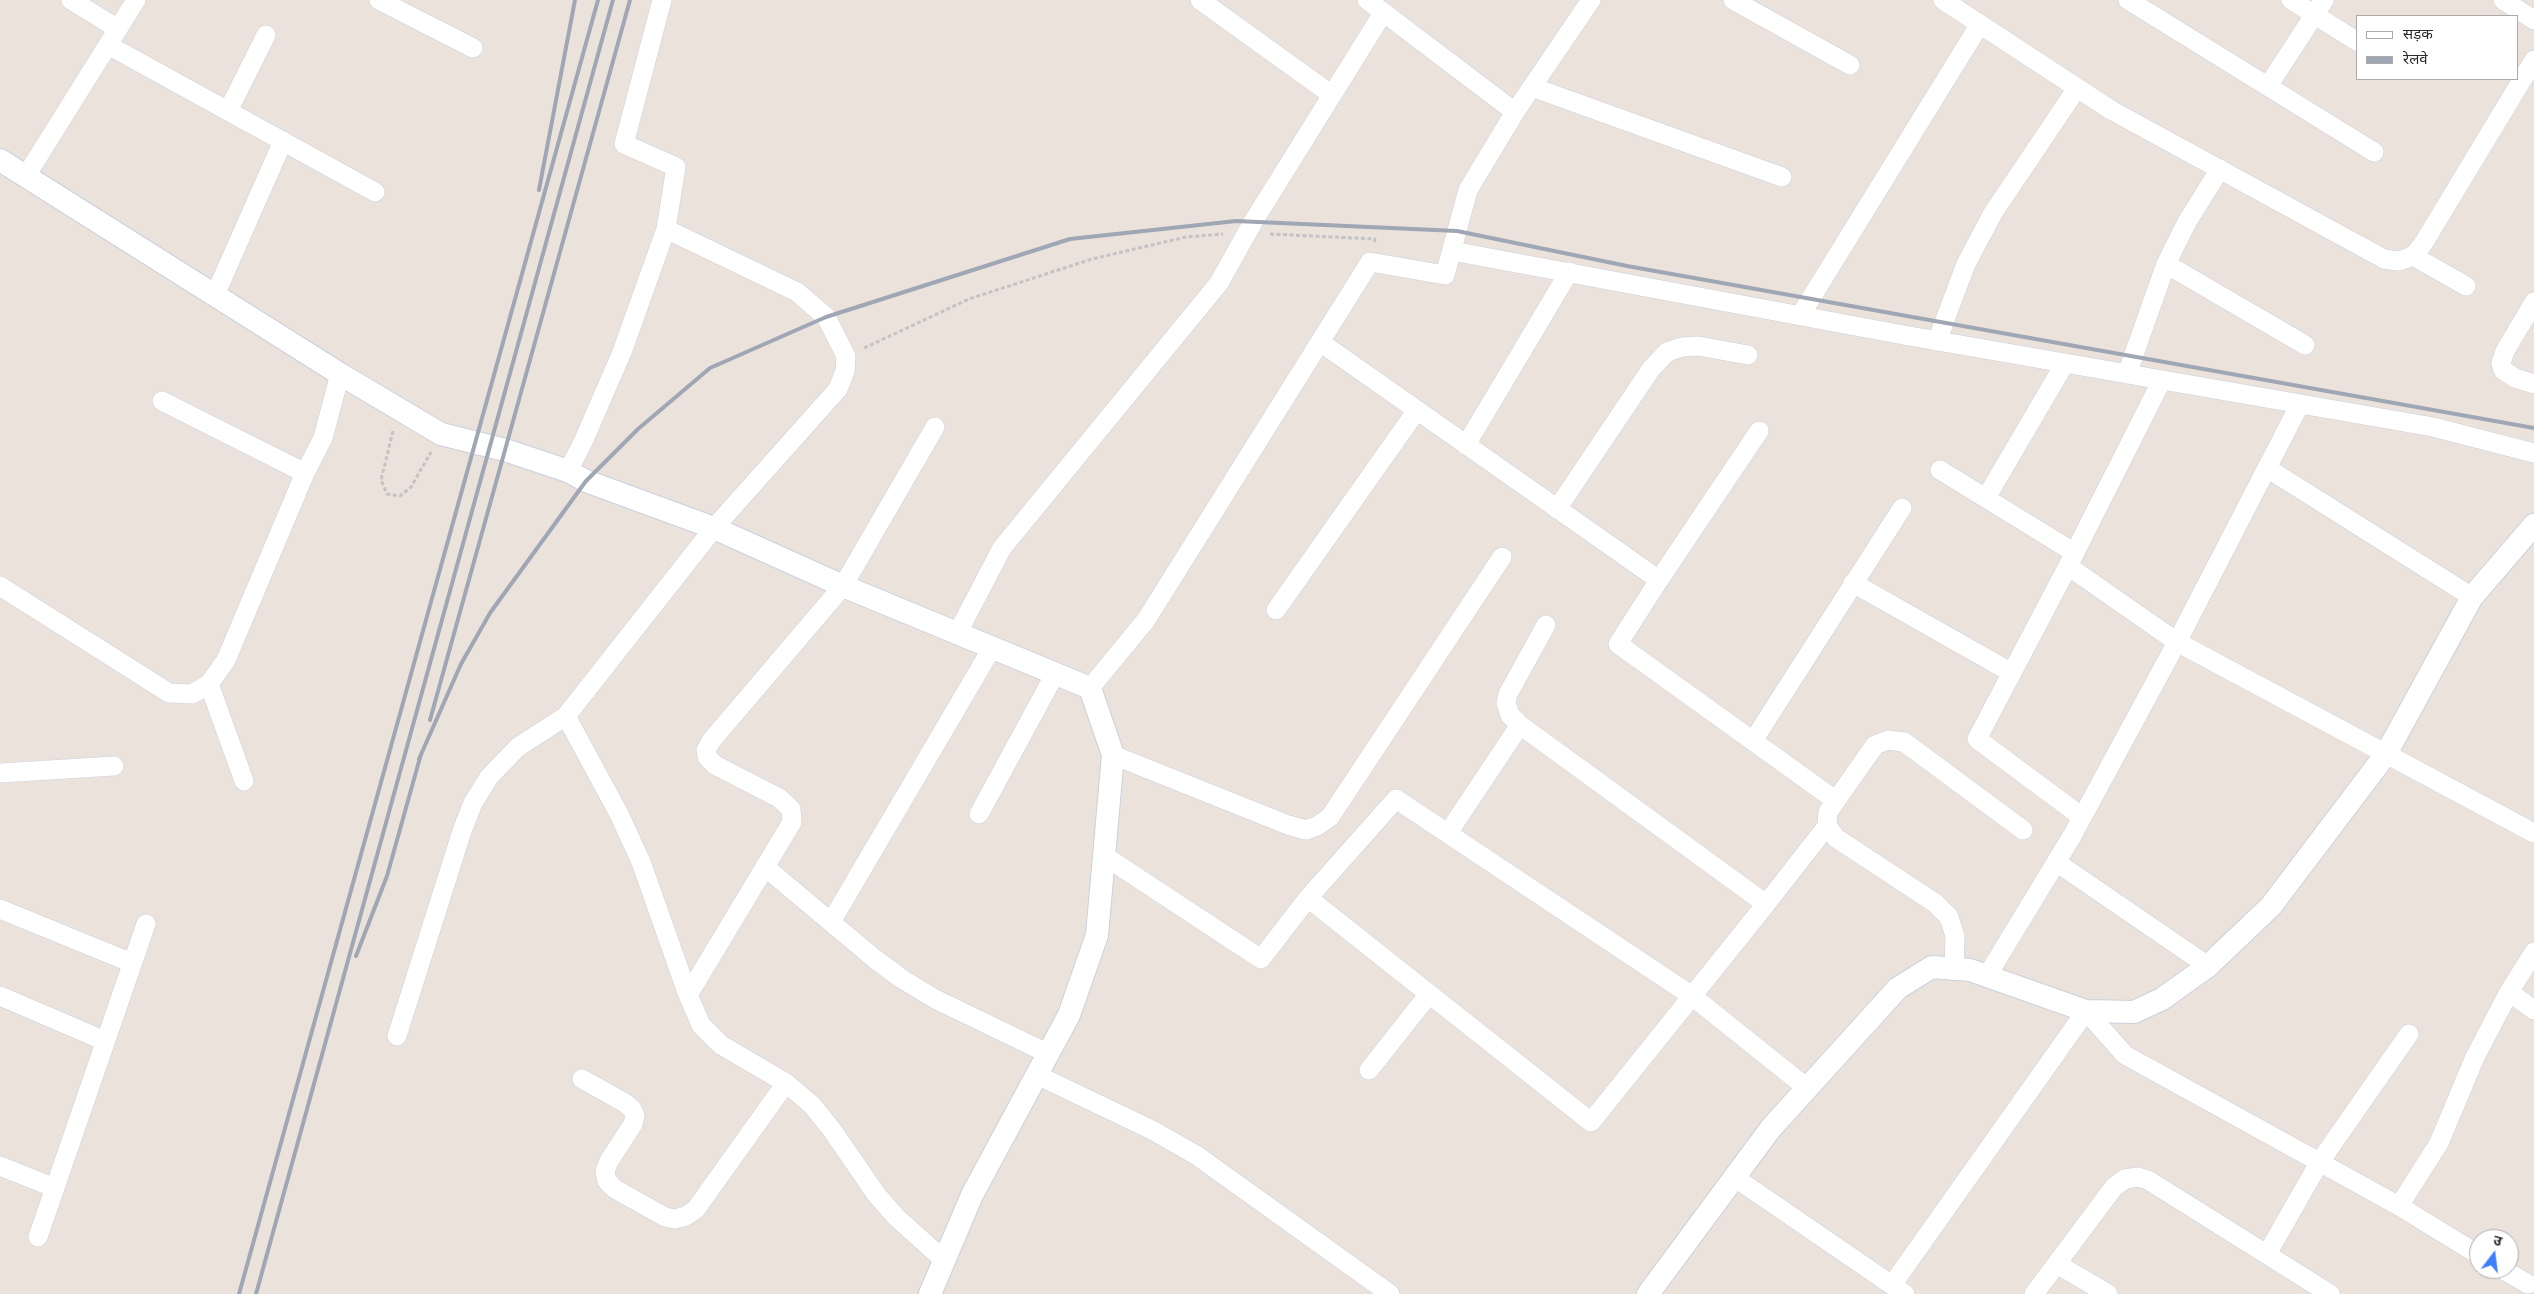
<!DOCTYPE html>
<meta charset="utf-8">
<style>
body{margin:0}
#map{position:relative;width:2534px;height:1294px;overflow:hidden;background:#ece2dc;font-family:Arial,"Noto Sans Devanagari",sans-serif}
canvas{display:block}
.legend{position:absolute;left:2356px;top:15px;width:162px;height:65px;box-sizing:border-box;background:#fff;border:1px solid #aaa;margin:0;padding:6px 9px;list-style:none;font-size:15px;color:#2a2a2a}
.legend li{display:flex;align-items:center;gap:10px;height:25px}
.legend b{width:25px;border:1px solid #aaa}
.north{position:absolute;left:2469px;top:1229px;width:50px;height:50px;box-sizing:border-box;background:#fff;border:1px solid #aaa;border-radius:50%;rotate:15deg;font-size:14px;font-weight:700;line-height:20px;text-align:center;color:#2a2a2a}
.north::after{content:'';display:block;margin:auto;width:18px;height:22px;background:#3c80fa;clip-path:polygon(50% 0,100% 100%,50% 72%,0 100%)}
</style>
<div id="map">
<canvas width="2534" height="1294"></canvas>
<ul class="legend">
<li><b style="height:6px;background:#fff"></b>सड़क</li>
<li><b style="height:6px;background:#9fa6b4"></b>रेलवे</li>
</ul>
<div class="north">उ</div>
</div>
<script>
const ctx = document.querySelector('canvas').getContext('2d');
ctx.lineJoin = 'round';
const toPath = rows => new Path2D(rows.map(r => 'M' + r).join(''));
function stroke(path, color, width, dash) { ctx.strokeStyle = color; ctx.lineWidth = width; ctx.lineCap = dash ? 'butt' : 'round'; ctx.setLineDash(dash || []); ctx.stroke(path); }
const minor = toPath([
 [71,0,118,29],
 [379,0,473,48],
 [1200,0,1332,95],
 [1367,0,1515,112],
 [1733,0,1850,65],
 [1943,0,2111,110,2384,259,2399,261,2413,256,2423,244,2534,60],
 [2128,0,2374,152],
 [2291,0,2358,42],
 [2503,0,2534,20],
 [108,45,375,192],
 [2268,86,2324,0],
 [1532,87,1782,177],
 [228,111,266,35],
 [26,176,136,0],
 [1452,251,1909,336,2433,427,2534,453],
 [2413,256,2466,286],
 [2166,264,2305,345],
 [215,295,283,141],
 [2534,302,2505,351,2501,363,2503,370,2515,378,2534,384],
 [1800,316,1980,24],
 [1937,341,1966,264,1993,213,2077,88],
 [1320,342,1659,580,1618,644,1835,800],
 [2127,374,2166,264,2187,222,2220,169],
 [162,401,305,473],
 [1466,445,1569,272],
 [2267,468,2472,597],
 [1940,470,2075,553],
 [568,471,583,442,622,352,666,229],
 [1986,498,2065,363],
 [1557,509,1651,369,1667,352,1682,347,1698,346,1748,355],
 [2068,566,2177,642,2534,833],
 [1659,580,1759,431],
 [1853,583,2012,673],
 [0,586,169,693,192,694,209,684,226,660,305,473,323,438,340,374],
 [1276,610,1417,410],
 [957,634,1002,548,1219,283,1253,222,1383,13],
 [209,684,244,781],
 [1090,688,1146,620,1370,262,1445,275,1468,190,1515,112,1591,0],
 [566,716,619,814,641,862,688,995,701,1025,721,1045,786,1083,812,1105,832,1130,876,1194,896,1217,944,1260],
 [1520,725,1510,715,1506,703,1508,694,1546,625],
 [1753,741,1902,508],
 [1113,755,1288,825,1306,830,1317,826,1330,817,1502,557],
 [0,773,114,766],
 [979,814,1055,674],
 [2082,817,1977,739,2068,566,2162,380],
 [1103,855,1261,959,1308,898,1591,1122,1766,904,1520,725,1448,833],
 [2056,862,2208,966],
 [765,867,875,959,902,979,935,999,1049,1054],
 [1308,898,1396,799,1692,996,1807,1088],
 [1766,904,1827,826],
 [0,909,132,963],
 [831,922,992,648],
 [2534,952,2509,992,2534,1010],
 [1954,969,1955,936,1949,917,1935,903,1836,838,1827,826,1828,812,1875,745,1888,740,1904,742,2023,830],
 [1987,976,2072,836,2177,642,2300,404],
 [688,995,792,822,791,809,779,798,715,765,707,757,706,750,711,741,843,586,935,427],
 [0,996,105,1041],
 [397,1036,462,831,473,803,489,777,518,747,566,716,714,528,838,389,845,371,846,356,826,317,797,292,666,229,676,167,624,144,662,0],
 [1369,1070,1429,994],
 [1037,1075,1152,1130,1196,1155,1390,1294],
 [582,1079,625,1103,632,1109,635,1116,633,1124,609,1161,605,1171,607,1181,615,1189,665,1217,675,1219,686,1216,696,1209,786,1083],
 [0,1166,55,1188],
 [1734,1177,1905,1294],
 [38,1237,146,924],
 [2267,1254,2319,1163,2409,1034],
 [2479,1255,2399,1206,2439,1143,2475,1057,2509,992],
 [2057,1264,2108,1294],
 [2502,1269,2528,1284],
 [1892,1285,2086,1011,2125,1055,2399,1206],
 [2034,1294,2114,1187,2125,1179,2138,1177,2148,1180,2330,1294]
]);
const tertiary = toPath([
 [0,160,340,374,441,434,505,450,568,471,586,481,714,528,843,586,1090,688,1113,755,1097,935,1069,1015,972,1195,930,1294],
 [1648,1294,1771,1128,1898,988,1932,967,1970,970,2086,1011,2134,1012,2162,999,2208,966,2271,906,2386,754,2472,597,2534,525]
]);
stroke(minor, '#cad1dc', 20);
stroke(tertiary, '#cad1dc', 24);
stroke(toPath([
 [1270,234,1375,239,1374,243],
 [864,348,969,299,1092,259,1186,237,1223,234],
 [393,431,381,480,387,494,400,496,411,487,431,452]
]), '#c3c3c3', 3, [4, 2.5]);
stroke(minor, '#fff', 19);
stroke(tertiary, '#fff', 22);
stroke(toPath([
 [539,190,575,0],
 [430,720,630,0],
 [419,759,461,664,490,613,586,481,638,429,710,368,826,317,1070,239,1236,221,1457,231,1627,266,2534,428],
 [356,956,387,876,421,754],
 [239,1294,598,0],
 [256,1294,613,0]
]), '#9fa6b4', 4);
</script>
